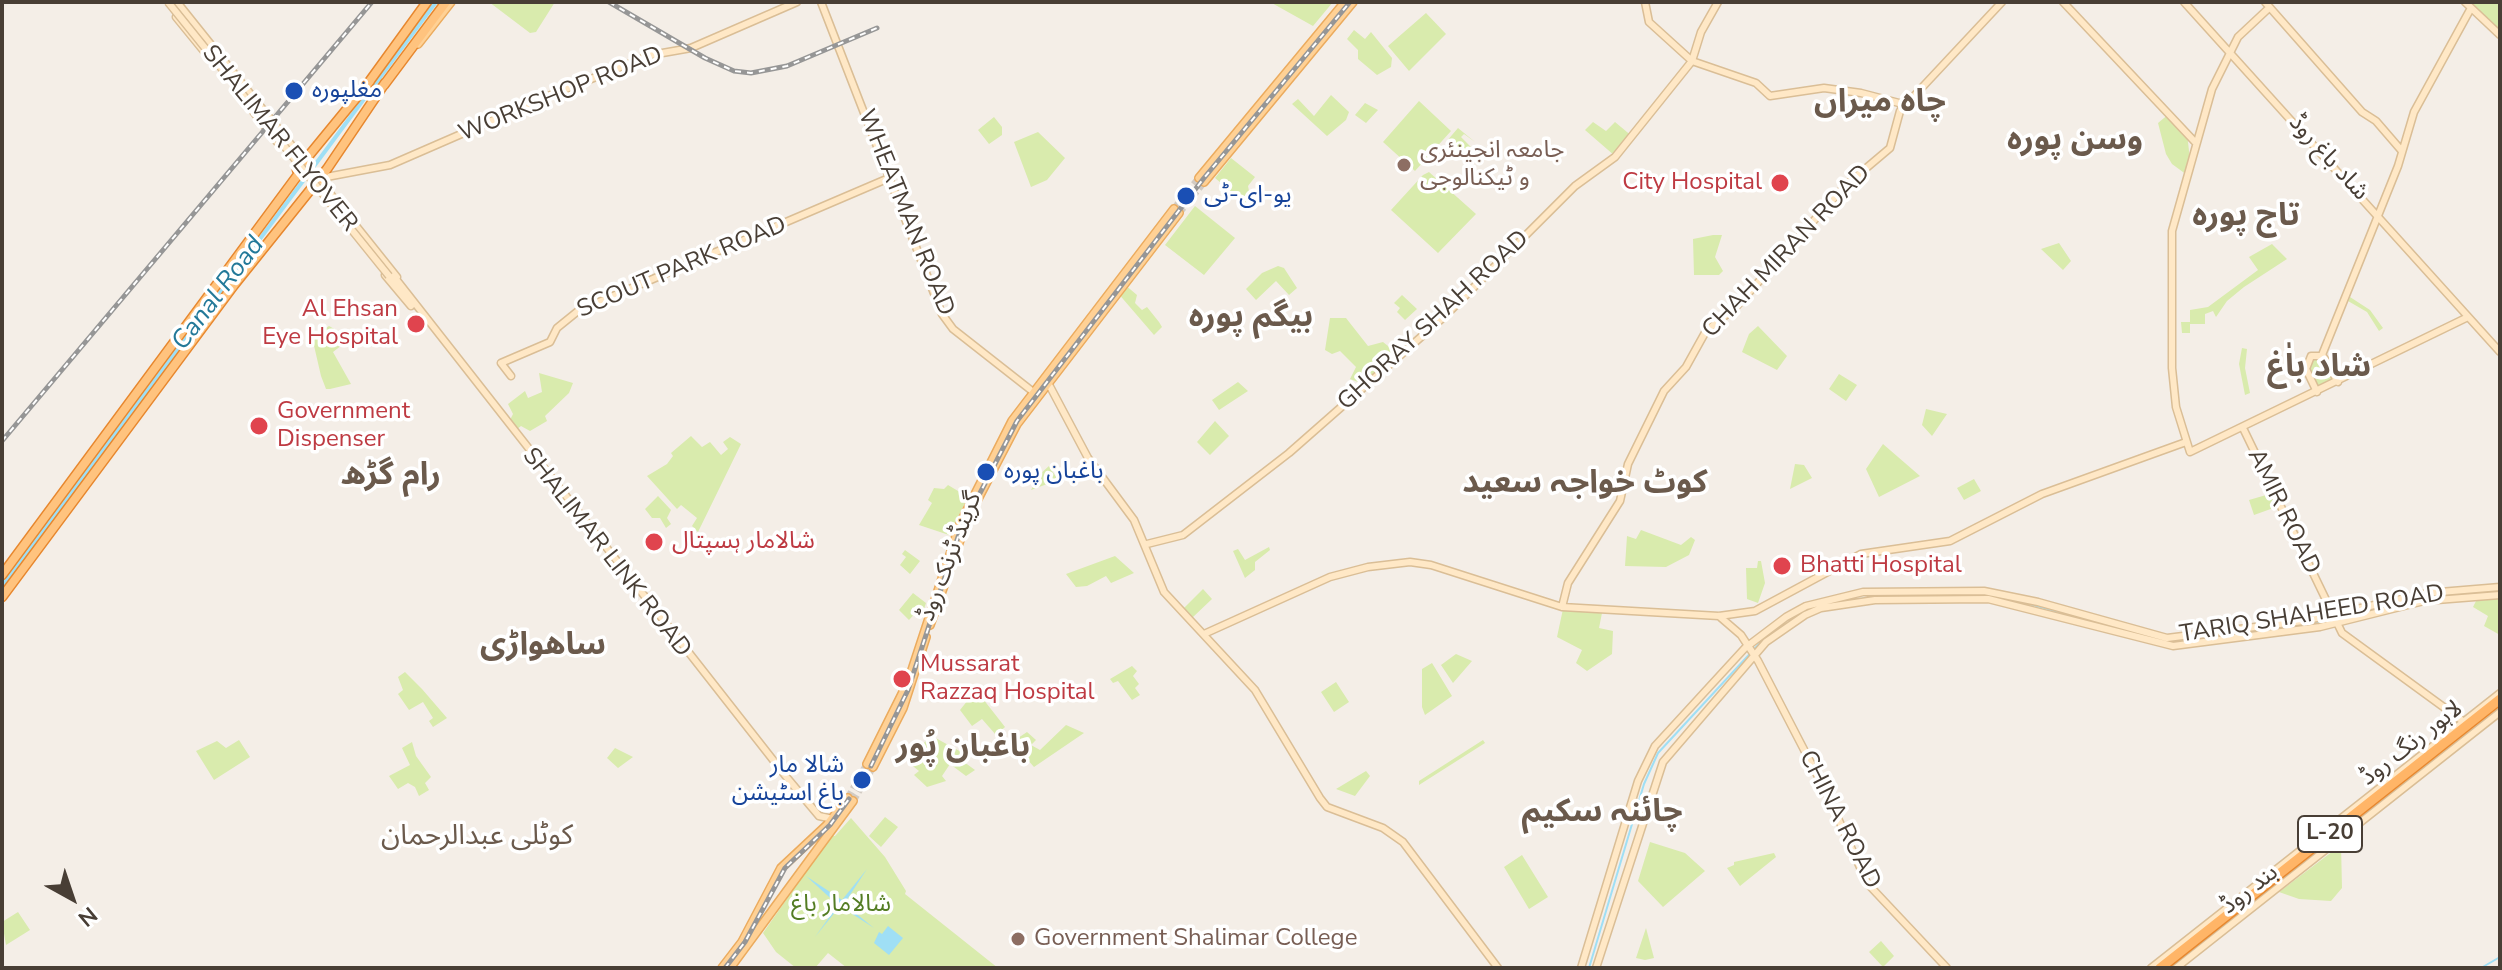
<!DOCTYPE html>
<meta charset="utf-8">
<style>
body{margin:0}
#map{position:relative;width:2502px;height:970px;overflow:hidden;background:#f4eee7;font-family:"Nunito Sans",sans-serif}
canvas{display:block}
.frame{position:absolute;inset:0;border:4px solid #483e35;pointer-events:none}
.north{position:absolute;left:32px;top:858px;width:80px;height:80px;-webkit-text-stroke:6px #fff;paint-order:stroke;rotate:140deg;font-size:22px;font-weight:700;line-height:32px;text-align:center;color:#483e35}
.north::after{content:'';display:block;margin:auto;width:28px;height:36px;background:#483e35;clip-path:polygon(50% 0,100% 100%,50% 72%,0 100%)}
</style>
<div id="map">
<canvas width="2502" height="970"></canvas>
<div class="frame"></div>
<div class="north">N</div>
</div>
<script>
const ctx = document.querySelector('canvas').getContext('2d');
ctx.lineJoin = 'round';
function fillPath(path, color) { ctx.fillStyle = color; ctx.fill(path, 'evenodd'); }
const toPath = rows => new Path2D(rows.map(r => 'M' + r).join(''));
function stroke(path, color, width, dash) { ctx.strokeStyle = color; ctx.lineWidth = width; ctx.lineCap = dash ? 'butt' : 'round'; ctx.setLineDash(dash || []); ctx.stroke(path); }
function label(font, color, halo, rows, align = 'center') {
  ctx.font = font + ' "Nunito Sans","Noto Sans Arabic",sans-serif'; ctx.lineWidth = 7; ctx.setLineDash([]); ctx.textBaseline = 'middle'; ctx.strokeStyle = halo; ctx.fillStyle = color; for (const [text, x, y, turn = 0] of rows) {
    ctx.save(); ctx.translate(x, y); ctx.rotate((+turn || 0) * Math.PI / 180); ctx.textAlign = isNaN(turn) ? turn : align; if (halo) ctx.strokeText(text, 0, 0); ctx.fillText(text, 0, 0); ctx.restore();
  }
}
fillPath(toPath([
 [489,2,555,2,536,32,530,33],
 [1270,2,1333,2,1313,26],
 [2468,2,2500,2,2500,33],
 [1426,13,1446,34,1409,71,1388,46],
 [1354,30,1365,39,1371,32,1392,58,1391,67,1377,75,1358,59,1358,50,1347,39],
 [1331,95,1349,112,1346,120,1327,136,1292,104,1298,99,1314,116],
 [1419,101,1451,131,1415,171,1383,142],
 [1365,103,1378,110,1366,123,1355,115],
 [2170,113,2187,133,2190,160,2187,175,2172,164,2166,154,2158,123],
 [994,117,1002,127,1002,135,989,144,978,130],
 [1593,122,1606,131,1615,122,1633,137,1615,156,1585,130],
 [1458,128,1475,142,1464,134,1461,137,1472,148,1465,156,1446,142],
 [1038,132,1065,158,1047,180,1031,187,1014,142],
 [1231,158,1255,177,1248,186,1250,196,1245,203,1215,178],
 [1429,172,1476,214,1438,253,1391,210,1423,175],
 [1195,206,1235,238,1204,275,1165,245],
 [1713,235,1722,235,1715,257,1723,271,1719,275,1694,275,1693,239],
 [2059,243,2071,261,2063,270,2041,249],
 [2272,244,2287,259,2244,287,2227,301,2216,317,2213,311,2205,314,2205,324,2190,324,2190,333,2182,333,2181,322,2190,322,2190,310,2208,307,2258,270,2249,257],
 [1278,266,1284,268,1297,288,1289,295,1276,281,1256,300,1246,289,1262,273],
 [1124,284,1137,295,1135,303,1142,310,1147,307,1159,322,1162,327,1154,335,1117,292],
 [1402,295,1417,309,1405,320,1397,312,1400,308,1394,303],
 [2350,297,2370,310,2383,328,2379,331,2367,312,2348,301],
 [1330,318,1346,318,1368,346,1383,342,1393,350,1382,361,1386,367,1366,385,1350,379,1356,367,1340,351,1332,354,1325,350],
 [329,326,338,331,346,342,333,352,351,384,330,389,326,389,321,376,312,337],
 [1758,326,1787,356,1777,370,1742,352,1749,334],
 [2242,348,2247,349,2245,368,2250,393,2245,395,2239,364],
 [2321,356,2334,379,2316,388,2307,370,2310,358],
 [539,373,573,383,569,393,545,416,547,421,530,431,521,426,516,430,509,422,513,414,508,404,525,391,528,398,542,392],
 [1839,374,1857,385,1846,401,1829,389],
 [1238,382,1248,391,1219,410,1212,400],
 [1926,409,1947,414,1932,436,1922,425],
 [1215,421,1229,436,1210,455,1197,442],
 [691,436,702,447,710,442,721,455,728,449,723,442,730,437,741,444,698,532,692,526,697,518,681,505,677,509,647,476,667,464,673,456,671,453],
 [1883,444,1920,476,1879,497,1866,469],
 [1795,464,1804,465,1812,478,1790,489],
 [1049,466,1058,480,1031,490,1039,475],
 [1974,479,1981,491,1964,500,1957,488],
 [948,485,968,497,949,535,919,525,932,503,928,500,934,488,944,489],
 [2273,493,2279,506,2254,515,2249,500],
 [658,496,671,510,667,518,671,524,666,528,660,518,652,518,645,509],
 [1641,530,1681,545,1691,537,1695,540,1689,555,1666,567,1625,566,1627,536,1636,539],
 [1269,547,1270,550,1255,562,1255,570,1245,578,1233,551,1238,549,1245,560],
 [905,550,920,561,910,574,900,565,906,557,902,554],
 [1115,556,1134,573,1111,583,1106,576,1087,586,1076,587,1066,574],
 [1758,561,1761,561,1765,583,1758,603,1747,599,1746,568,1757,568],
 [1203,589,1212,599,1192,618,1184,608],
 [913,593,926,603,923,612,919,609,909,620,899,610],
 [2499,595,2500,599,2500,635,2484,626,2488,616,2473,607,2478,597],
 [1563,609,1602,613,1599,628,1613,631,1612,654,1587,671,1576,663,1582,650,1557,637],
 [1456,654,1472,661,1453,683,1441,665],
 [1432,663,1452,696,1425,715,1422,707,1422,669],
 [1132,666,1137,671,1133,676,1139,684,1135,688,1140,695,1132,700,1118,681,1113,683,1110,679],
 [405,672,422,689,447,718,433,727,429,721,433,718,423,702,409,710,398,694,403,690,398,677],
 [1336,682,1349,702,1334,712,1321,692],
 [976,690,1005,727,996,735,982,719,972,726,960,710],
 [1066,725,1084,733,1034,767,1012,742,1027,732,1036,740,1031,745,1040,750],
 [930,735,965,754,960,759,975,770,966,776,950,764,942,776,946,781,927,787,914,775,919,771,909,763],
 [239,740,250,757,214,780,196,751,217,741,226,748],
 [1483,740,1485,743,1419,785,1419,781],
 [412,742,416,756,431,777,425,783,429,790,419,796,415,787,408,783,398,789,389,776,410,765,402,748],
 [615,748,633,757,618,768,607,758],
 [1366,771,1370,776,1355,796,1336,789],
 [885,817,898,827,881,847,869,836],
 [851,818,885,857,906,891,905,894,998,968,847,968,828,953,815,968,796,968,776,952,763,933,831,836,835,836],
 [1650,842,1685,853,1705,871,1663,907,1638,881],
 [2341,845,2342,888,2331,901,2299,899,2279,892],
 [1774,853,1776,857,1740,886,1727,868,1734,865,1734,862],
 [1522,855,1548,897,1529,909,1504,867],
 [18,912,30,930,6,945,2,922],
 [1646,928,1654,958,1645,960,1636,958],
 [1881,941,1894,956,1883,967,1869,952]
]), '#d9ebad');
fillPath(toPath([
 [867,869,844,904,874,928,840,906,815,937,838,905,806,876,842,900],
 [888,926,903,938,889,955,874,943,879,932,882,934]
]), '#9fdff5');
stroke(toPath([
 [2453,596,2500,590],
 [1880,597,1998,597],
 [2020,601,2121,630],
 [1825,604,1874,597],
 [1799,614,1815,608],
 [2170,642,2328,621,2368,609],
 [1589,968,1644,784,1658,753,1770,632],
 [2481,968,2500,957]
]), '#9fdff5', 2);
stroke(toPath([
 [2,586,436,2]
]), '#9fdff5', 4);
stroke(toPath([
 [1174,209,1199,178],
 [1179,213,1204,182],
 [848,798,867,764],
 [853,801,873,767]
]), '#d2cbc3', 7, [7, 3.5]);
const secondary = toPath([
 [177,2,397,277],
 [821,2,942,314,953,329,1032,391],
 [1645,2,1649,22,1692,61,1756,83,1770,96,1824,88,1861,93,1899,103,1903,108],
 [2063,2,2195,142],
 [2184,2,2500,352],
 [2265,2,2362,112,2376,121,2401,150],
 [2465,2,2500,35],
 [2269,8,2238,37,2212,89,2172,231,2172,368,2176,407,2190,452,2468,317],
 [176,17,207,55],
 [252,110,277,142],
 [321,178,390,165,551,95,651,55,691,48,797,2],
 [392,274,788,779,819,816,833,819],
 [385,275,411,306],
 [2322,355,2398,166,2414,112,2471,8],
 [511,376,501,363,550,342,557,328,578,311,889,178],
 [1046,379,1088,458,1134,520,1164,592,1255,690,1320,798,1327,807,1383,828,1403,842,1498,968],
 [2317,392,2306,369,2311,356,2323,356,2338,382],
 [2243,428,2342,633,2464,722],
 [566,503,581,523],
 [1147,544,1183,535,1289,453,1446,315,1575,186,1615,157,1692,61,1701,32,1718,2],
 [1562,607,1568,583,1620,501,1628,464,1664,391,1686,367,1706,331,1735,308,1845,186,1890,148,1900,111,2002,2],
 [1719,616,1741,635,1758,661,1828,796,1867,883,1947,968],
 [1204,634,1330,577,1368,567,1410,562,1431,565,1562,607,1719,616,1755,611,1861,554,1950,541,2042,494,2186,442],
 [1581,968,1638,781,1655,746,1745,648,1786,617,1806,606,1863,592,1984,591,2038,602,2167,638,2303,621,2428,593,2500,587],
 [1596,968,1663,762,1766,642,1805,615,1821,608,1875,600,1988,599,2173,646,2320,627,2424,601,2500,595],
 [2151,968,2500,693],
 [2176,968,2500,712]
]);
const primary = toPath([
 [418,44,451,2],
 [1199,178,1345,2],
 [1204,182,1353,2],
 [930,625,967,520,1017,424,1179,213],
 [867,764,908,682,960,524,1012,421,1174,209],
 [873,767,903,708,926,637],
 [722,968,742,942,781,868,827,825,848,798],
 [730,968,853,801]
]);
const trunk = toPath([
 [369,82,427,2],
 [384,85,446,2],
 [297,170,370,81],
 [2,575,300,172],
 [2,597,234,285,327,169,385,83]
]);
const motorway = toPath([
 [2160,968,2500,699]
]);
stroke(secondary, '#dabe96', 9);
stroke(primary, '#ebab5e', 10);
stroke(trunk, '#e7872e', 11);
stroke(motorway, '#e7872e', 12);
stroke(secondary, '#ffe8c6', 6);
stroke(primary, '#ffd195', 7);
stroke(trunk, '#ffc37e', 8);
stroke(motorway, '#ffb567', 9);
const rail = toPath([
 [609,2,705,58,734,71,751,73,787,66,877,28],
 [2,441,372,2],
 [871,766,908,690,959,534,1017,421,1204,178,1350,2],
 [725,968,745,942,785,868,830,825,849,799]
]);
stroke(rail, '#969696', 5);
stroke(rail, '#fff', 2, [6]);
const secondaryBridge = toPath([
 [168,2,389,276]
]);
stroke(secondaryBridge, '#dabe96', 9, []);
stroke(secondaryBridge, '#ffe8c6', 6);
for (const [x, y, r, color] of [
 [294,91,10,"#1a4fb4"],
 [1404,165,8,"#8d6e63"],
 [1780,183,10,"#e0444e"],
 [1186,196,10,"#1a4fb4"],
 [416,324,10,"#e0444e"],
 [259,426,10,"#e0444e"],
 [986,472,10,"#1a4fb4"],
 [654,542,10,"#e0444e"],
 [1782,566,10,"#e0444e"],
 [902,679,10,"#e0444e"],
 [862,780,10,"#1a4fb4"],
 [1018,939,8,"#8d6e63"]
]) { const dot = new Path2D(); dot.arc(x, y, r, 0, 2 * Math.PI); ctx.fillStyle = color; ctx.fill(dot); stroke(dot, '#fff', 3); }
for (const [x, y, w] of [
 [2330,834,64]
]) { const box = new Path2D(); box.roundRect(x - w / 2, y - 18, w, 36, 6); ctx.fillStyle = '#fff'; ctx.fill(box); stroke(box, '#483e35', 2); }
label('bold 22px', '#483e35', null, [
 ["L-20",2330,834]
]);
label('24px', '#164399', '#fff', [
 ["مغلپورہ",312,91],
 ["یو-ای-ٹی",1204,196],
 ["باغبان پورہ",1004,472],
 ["شالا مار",844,766,"right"],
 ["باغ اسٹیشن",844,794,"right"]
], 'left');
label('24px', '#483e35', '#fff', [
 ["WORKSHOP ROAD",561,95,-22],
 ["SHALIMAR FLYOVER",279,139,51],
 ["شاد باغ روڈ",2328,158,48],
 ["WHEATMAN ROAD",905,213,68],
 ["CHAH MIRAN ROAD",1787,252,-46],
 ["SCOUT PARK ROAD",682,268,-23],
 ["GHORAY SHAH ROAD",1434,321,-43],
 ["AMIR ROAD",2283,512,64],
 ["SHALIMAR LINK ROAD",606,553,52],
 ["گرینڈ ٹرنک روڈ",951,557,-69],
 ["TARIQ SHAHEED ROAD",2312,615,-9],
 ["لاہور رنگ روڈ",2412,744,-38],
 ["CHINA ROAD",1839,820,63],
 ["بند روڈ",2250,890,-38]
]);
label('24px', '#785e54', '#fff', [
 ["جامعہ انجینئری",1420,151],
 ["و ٹیکنالوجی",1420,179],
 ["Government Shalimar College",1034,939]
], 'left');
label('24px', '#be3a42', '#fff', [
 ["City Hospital",1762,183,"right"],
 ["Al Ehsan",398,310,"right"],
 ["Eye Hospital",398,338,"right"],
 ["Government",277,412],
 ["Dispenser",277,440],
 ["شالامار ہسپتال",672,542],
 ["Bhatti Hospital",1800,566],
 ["Mussarat",920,665],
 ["Razzaq Hospital",920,693]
], 'left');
label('24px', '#547d24', '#fff', [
 ["شالامار باغ",841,905]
]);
label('italic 26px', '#237999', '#fff', [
 ["Canal Road",219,294,-53]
]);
label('28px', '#6b5a4c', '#fff', [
 ["کوٹلی عبدالرحمان",477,837]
]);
label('bold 32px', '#6b5a4c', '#fff', [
 ["چاہ میراں",1880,103],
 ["وسن پورہ",2075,141],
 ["تاج پورہ",2246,217],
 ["بیگم پورہ",1251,318],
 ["شاد باٰغ",2319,368],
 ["رام گڑھ",391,476],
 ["کوٹ خواجہ سعید",1585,484],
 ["ساھواڑی",543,646],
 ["باغبان پُور",963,748],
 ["چائنہ سکیم",1602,813]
]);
</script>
